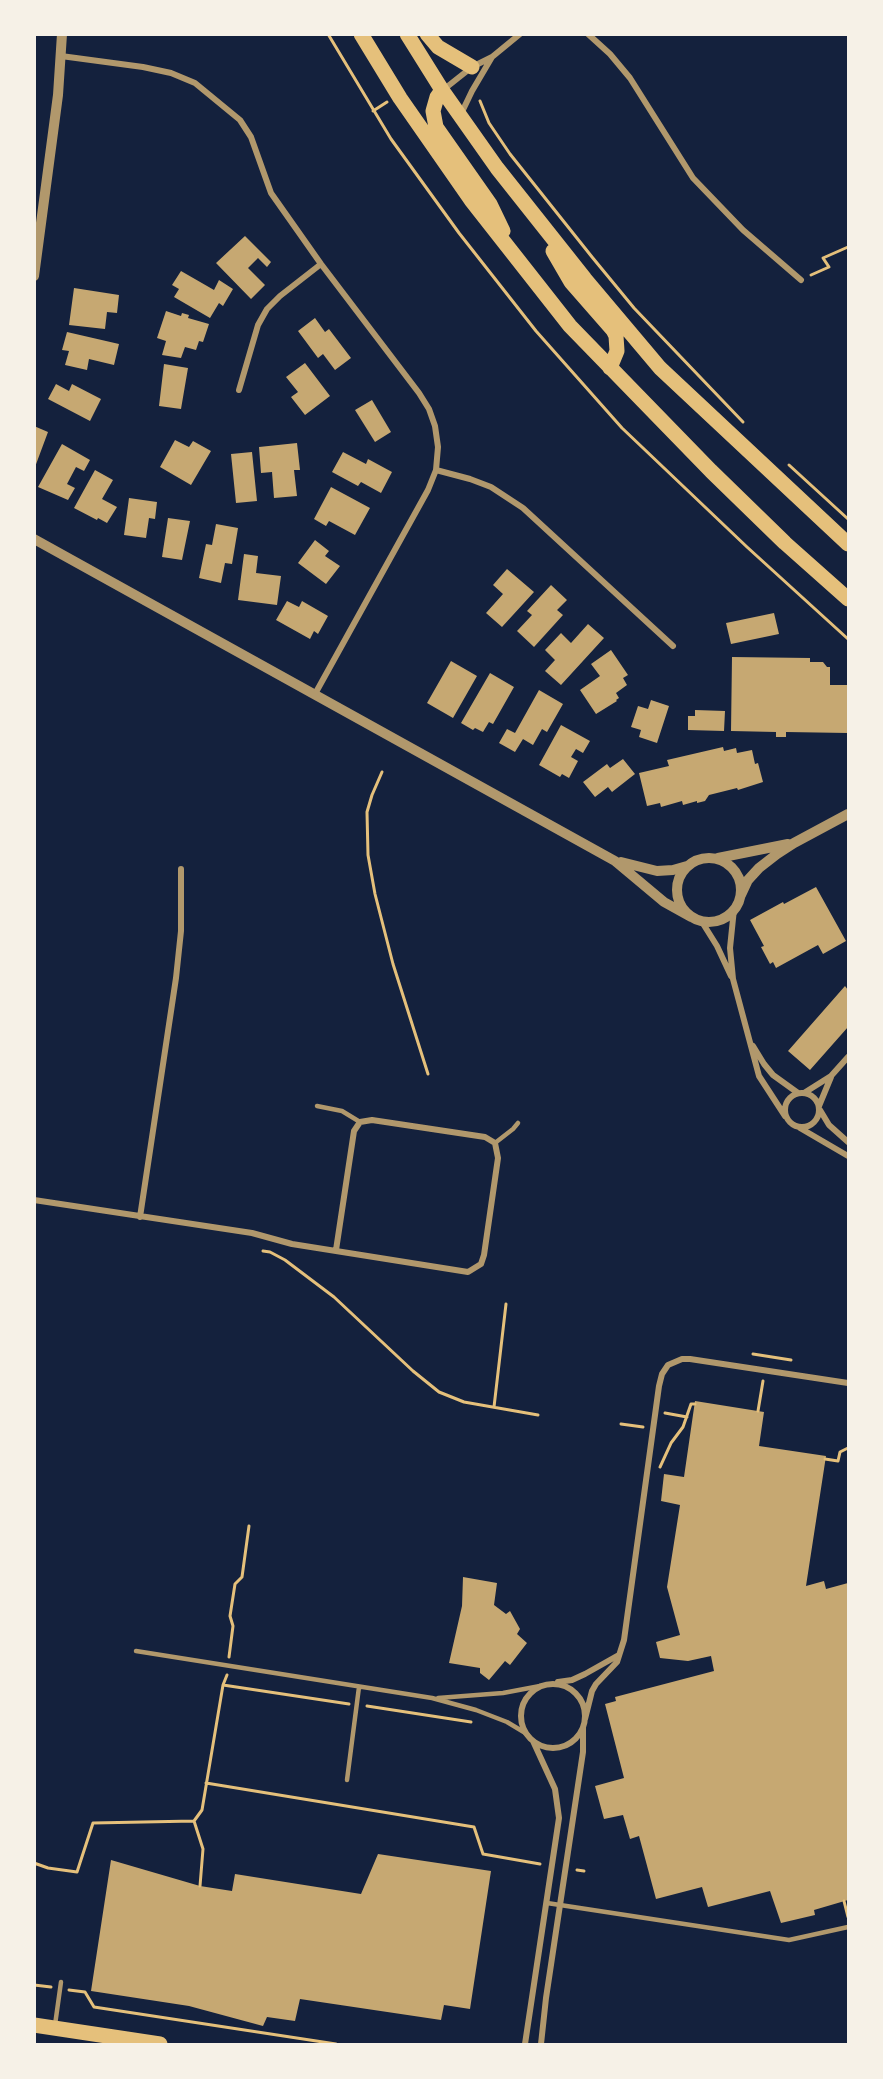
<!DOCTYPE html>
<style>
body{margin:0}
#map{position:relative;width:883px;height:2079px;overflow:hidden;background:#14213d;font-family:"Libre Baskerville",serif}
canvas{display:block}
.frame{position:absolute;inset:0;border:36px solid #f6f1e7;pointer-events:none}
</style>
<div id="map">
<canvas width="883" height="2079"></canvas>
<div class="frame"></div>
</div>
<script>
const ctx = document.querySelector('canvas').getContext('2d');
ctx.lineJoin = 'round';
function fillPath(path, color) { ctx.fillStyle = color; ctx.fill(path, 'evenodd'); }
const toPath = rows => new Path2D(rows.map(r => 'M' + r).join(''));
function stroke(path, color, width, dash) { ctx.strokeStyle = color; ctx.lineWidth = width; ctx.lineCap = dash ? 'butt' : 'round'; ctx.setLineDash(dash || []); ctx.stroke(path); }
fillPath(toPath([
 [245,236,271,262,267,267,258,258,248,268,265,285,251,299,216,263],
 [181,271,214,290,219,280,233,289,223,306,219,303,210,318,174,297,179,289,172,285],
 [74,288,119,295,117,313,107,312,105,329,69,325],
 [166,311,181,316,182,313,189,315,188,318,209,324,203,342,199,341,196,350,185,347,181,358,162,355,166,341,157,338],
 [315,318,325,332,329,329,351,358,335,370,323,354,318,358,298,331],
 [67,332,119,344,114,365,89,359,87,370,65,365,69,351,62,350],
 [305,363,330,396,305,415,291,397,298,392,286,377],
 [164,364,188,368,181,409,159,406],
 [56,384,69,391,72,384,101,399,90,421,48,399],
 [372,400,391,432,375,442,355,410],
 [34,426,48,432,35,467,34,467],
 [175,440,189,447,193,441,211,451,191,485,160,467],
 [297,443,300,470,294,470,297,496,274,498,272,472,261,473,259,447],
 [62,444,90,460,84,471,76,467,67,484,75,488,68,500,38,487],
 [252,452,257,501,236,503,231,454],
 [343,452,366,464,368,459,392,472,381,493,361,482,358,486,332,472],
 [95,470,113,480,102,499,117,507,107,523,98,518,97,520,74,508],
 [331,487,370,508,355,535,329,521,326,526,314,519],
 [129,498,157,502,155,519,149,518,146,538,124,535],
 [168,518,190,521,182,560,162,557],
 [216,524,238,528,232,564,225,563,221,583,199,578,206,544,212,545],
 [315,540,329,551,325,556,340,566,326,584,298,563],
 [244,554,258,556,256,573,281,576,277,605,238,600],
 [507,569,534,592,502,627,486,613,503,594,493,585],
 [551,585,567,600,557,610,563,615,534,647,517,631,532,615,527,611],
 [287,601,299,607,302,601,328,616,318,634,314,631,310,639,276,620],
 [774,613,779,634,731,644,726,623],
 [588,624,604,638,561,685,545,671,555,660,545,650,561,633,571,643],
 [611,650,628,675,623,678,627,685,616,693,619,698,616,700,617,701,596,714,580,690,600,676,591,664],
 [732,657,810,658,810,662,823,662,827,667,830,667,830,685,848,685,848,733,786,732,786,737,776,737,776,732,731,731],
 [451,661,477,676,453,718,427,703],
 [490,673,514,687,493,724,489,722,483,732,475,728,473,730,461,723],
 [539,690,563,704,547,732,542,729,533,745,523,739,515,752,499,743,507,729,515,733],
 [651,700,669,706,657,743,639,737,641,730,631,727,638,706,648,709],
 [695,710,725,711,724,731,688,730,688,716,695,716],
 [561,725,590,741,583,753,576,749,571,757,578,761,569,778,562,774,560,777,539,765],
 [723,747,724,751,736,748,737,753,752,750,755,764,758,763,763,782,738,790,737,788,709,795,705,801,697,803,697,801,683,805,682,801,661,807,660,803,647,806,639,773,669,766,667,760],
 [623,759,635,774,612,792,608,787,595,797,583,782,607,764,610,768],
 [816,887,846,941,823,954,818,945,776,968,773,962,770,964,761,947,764,946,750,920,783,902,784,904],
 [845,986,848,990,848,1027,810,1070,788,1051],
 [695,1401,764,1412,759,1446,826,1456,806,1586,824,1581,826,1589,848,1583,848,1900,814,1910,815,1915,781,1923,770,1891,708,1907,702,1887,656,1899,639,1836,630,1839,623,1815,604,1819,595,1786,624,1778,605,1704,616,1701,615,1697,714,1671,711,1656,688,1661,660,1658,656,1642,680,1635,667,1587,680,1505,661,1501,664,1474,684,1477],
 [463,1577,497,1583,494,1605,506,1614,510,1611,520,1629,517,1634,527,1643,510,1665,505,1661,489,1680,480,1673,480,1668,449,1663,462,1606],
 [378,1854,491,1871,470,2009,444,2005,441,2020,300,1999,295,2021,267,2017,263,2026,189,2006,91,1991,111,1860,200,1886,232,1891,235,1874,361,1894]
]), '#c6a872');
stroke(toPath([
 [328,34,391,139,459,233,536,331,622,428,747,547,848,639],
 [480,101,489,123,510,154,592,257,634,308,743,422],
 [373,111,387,102],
 [811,275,829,267,823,258,848,247],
 [789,465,848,519],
 [382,772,372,795,367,812,368,855,375,894,393,964,428,1074],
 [263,1251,270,1252,285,1260,334,1297,413,1371,439,1392,464,1402,538,1415],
 [753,1354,791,1360],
 [494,1407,506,1304],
 [758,1411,763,1381],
 [665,1413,687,1417],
 [621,1424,643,1427],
 [825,1459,838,1461,840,1452,848,1448],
 [660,1467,671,1443,683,1427,691,1404,695,1404],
 [229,1657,233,1626,230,1616,235,1584,242,1577,249,1526],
 [223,1685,349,1704],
 [367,1706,471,1722],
 [206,1783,474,1827,483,1854,540,1864],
 [194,1821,203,1849,200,1886],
 [34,1863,48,1868,77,1872,93,1823,194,1821,202,1810,223,1685,227,1675],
 [577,1870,584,1871],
 [844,1901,848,1917],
 [34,1985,51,1987],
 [69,1990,85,1992,94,2007,336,2044]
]), '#e5c07b', 3);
stroke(toPath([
 [317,1106,342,1111,360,1122],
 [495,1143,513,1129,518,1123],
 [136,1651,432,1698,476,1710,507,1722,527,1734],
 [438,1698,503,1693,540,1686],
 [347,1780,359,1687],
 [547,1903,789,1940,848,1927],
 [55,2025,61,1982]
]), '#b1986c', 4.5);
stroke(toPath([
 [588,34,610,54,630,78,693,178,743,230,801,280],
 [61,56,143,67,171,73,195,83,240,120,251,137,271,193,321,264,419,393,429,409,435,426,438,447,436,470,428,490,315,694],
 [443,90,472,67,492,57,520,34],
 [461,114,472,91,492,57],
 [239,390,258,325,267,309,280,296,321,264],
 [436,470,470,479,491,487,523,508,673,646],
 [734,909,730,948,733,979,759,1076,785,1116],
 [702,922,717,946,731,976],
 [753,1046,764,1064,773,1075,798,1093],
 '785 1110a17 17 0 1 1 34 0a17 17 0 1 1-34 0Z',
 [804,1093,831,1076,848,1057],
 [819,1106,831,1077],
 [820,1110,829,1125,848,1142],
 [800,1128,848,1156],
 [34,1200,252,1233,292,1244,468,1272,481,1264,484,1255,498,1158,495,1143,485,1137,372,1120,360,1122,354,1131,336,1250],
 [140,1217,176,978,181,931,181,869],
 [558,1682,572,1680,585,1674,617,1656],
 '521 1716a32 32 0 1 1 64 0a32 32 0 1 1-64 0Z',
 [585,1719,592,1691,596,1684,617,1662,624,1640,659,1386,662,1374,668,1365,682,1359,690,1359,848,1383],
 [525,2044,559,1818,555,1789,533,1741],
 [541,2044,546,1998,583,1752,583,1728]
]), '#b1986c', 6);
stroke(toPath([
 [34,276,58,95,62,34],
 [34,539,615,861,664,902,691,917],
 '677 890a32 32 0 1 1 64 0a32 32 0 1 1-64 0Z',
 [718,858,788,844],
 [621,862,657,871,673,870,687,866],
 [741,895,748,880,759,868,777,854,794,843,848,814]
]), '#b1986c', 10);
stroke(toPath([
 [361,34,400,98,471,200,570,326,711,471,785,543,848,599],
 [407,34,442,90,497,168,585,279,660,368,848,544],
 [427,34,438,47,472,67],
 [442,90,437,97,433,111,436,127,490,204,503,231],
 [553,251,571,282,613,330,616,336,617,351,610,368],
 [34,2025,160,2044]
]), '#e5c07b', 15);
</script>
